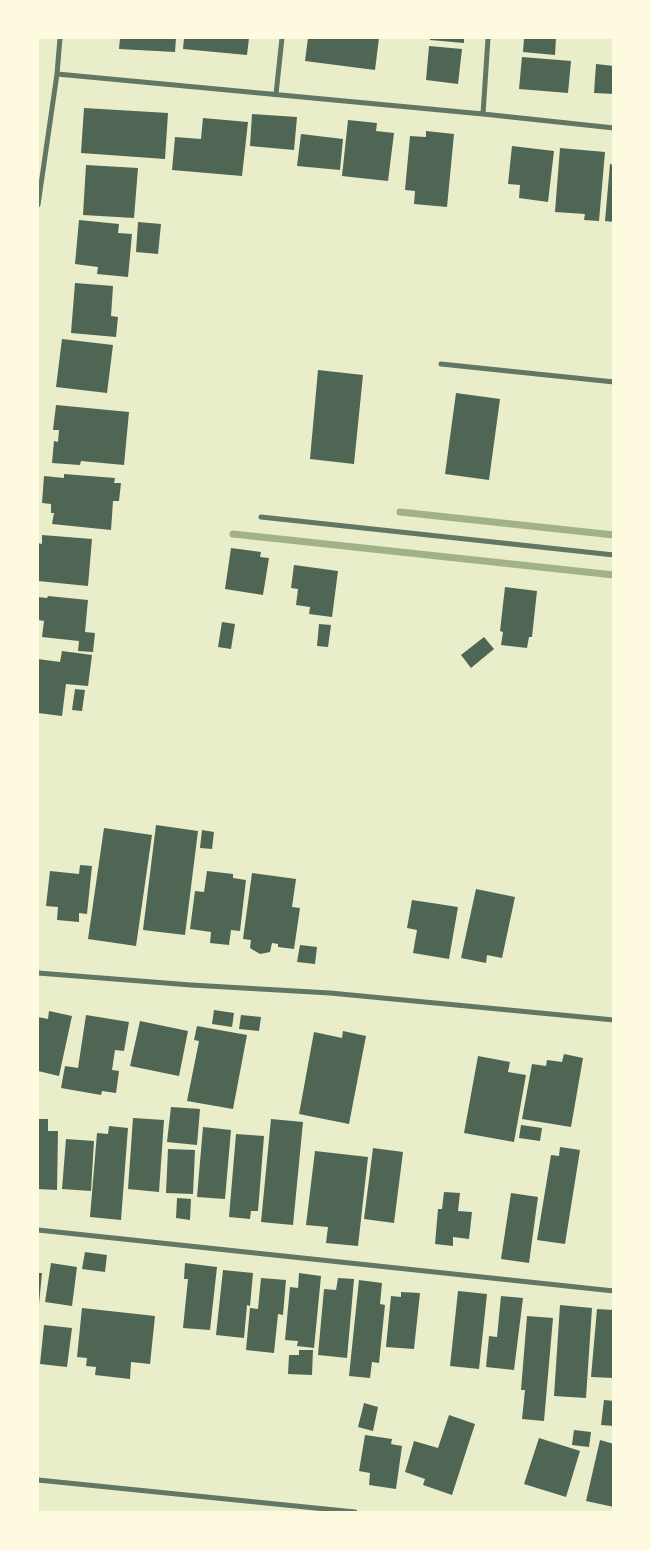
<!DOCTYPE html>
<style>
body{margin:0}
#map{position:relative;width:651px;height:1550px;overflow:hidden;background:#e9edc9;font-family:"PT Sans",sans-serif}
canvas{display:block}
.frame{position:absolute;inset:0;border:39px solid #fefae0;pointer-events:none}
</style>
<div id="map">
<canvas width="651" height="1550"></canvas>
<div class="frame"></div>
</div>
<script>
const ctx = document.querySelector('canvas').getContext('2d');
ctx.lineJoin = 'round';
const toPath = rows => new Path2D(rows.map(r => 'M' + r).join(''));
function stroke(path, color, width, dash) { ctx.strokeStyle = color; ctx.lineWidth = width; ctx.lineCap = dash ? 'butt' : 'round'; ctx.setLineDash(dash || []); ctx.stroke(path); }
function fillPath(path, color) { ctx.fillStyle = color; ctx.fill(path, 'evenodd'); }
stroke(toPath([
 [400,512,614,535],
 [233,534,614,575]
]), '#a3b18a', 7);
fillPath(toPath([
 [120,38,176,38,175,52,119,49],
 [184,38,249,38,247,55,183,49],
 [308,38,379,38,375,70,305,61],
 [430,38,464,38,464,43,430,40],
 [524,38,556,38,555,55,523,52],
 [429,46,462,49,458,84,426,80],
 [522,57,571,61,568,93,519,89],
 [596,64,614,66,614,94,594,93],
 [84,108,168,113,165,159,81,153],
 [252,114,297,117,294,150,250,146],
 [203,118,248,122,242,176,172,170,175,137,201,139],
 [348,120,377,123,376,131,394,133,388,181,342,176],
 [426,131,454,134,447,207,414,204,415,191,405,190,410,136,426,137],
 [301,134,343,139,340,170,297,166],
 [512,146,554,151,548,202,519,198,520,185,508,184],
 [560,148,605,152,599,221,584,220,585,214,555,212],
 [610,164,614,165,614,222,605,221],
 [86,165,138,168,134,218,83,215],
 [79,220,119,224,118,233,132,234,128,277,97,274,98,267,75,264],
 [138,222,161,224,158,254,136,252],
 [75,283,113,286,111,316,118,317,116,337,71,333],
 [62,339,113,345,107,393,56,387],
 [318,370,363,375,354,464,310,459],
 [456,393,500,399,489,480,445,474],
 [56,405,129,412,124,465,81,461,80,465,52,463,54,441,58,442,59,430,53,430],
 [64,474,115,478,114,483,121,483,119,501,113,501,111,530,52,524,54,513,51,513,51,504,42,503,44,476,64,478],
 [42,535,92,539,88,586,38,581,38,543,42,544],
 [231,548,261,552,260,557,269,558,263,595,225,589],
 [294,565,338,571,332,617,309,614,310,607,296,605,298,589,291,588],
 [505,587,537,591,532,637,529,637,527,648,501,645,503,632,500,631],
 [48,596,88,600,85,632,95,633,93,652,78,651,79,641,42,637,44,621,38,620,38,597,47,598],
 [222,622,235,624,231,649,218,647],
 [319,624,331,625,328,647,317,646],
 [484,637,494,649,471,668,461,655],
 [62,651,92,655,88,686,66,684,62,716,38,713,38,659,60,662],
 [75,689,85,690,82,711,72,710],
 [156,825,198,831,185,935,143,930],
 [104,828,152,835,136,946,88,939],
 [202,830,214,832,212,849,200,848],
 [80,865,92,866,87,914,79,913,79,922,57,920,58,907,46,906,50,871,79,874],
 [207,871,233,874,233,878,246,880,240,931,231,930,229,945,210,943,211,932,190,929,195,891,204,892],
 [252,873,296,879,292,907,300,908,294,949,278,947,278,944,272,943,270,952,260,954,250,948,251,940,243,939],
 [476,889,515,897,502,958,487,955,486,963,461,958],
 [412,900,458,907,449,959,413,953,417,930,407,928],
 [300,945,317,947,315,964,297,962],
 [214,1010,234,1013,232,1027,212,1024],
 [49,1011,72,1016,59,1076,38,1071,38,1017,48,1019],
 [86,1015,129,1022,124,1051,115,1050,112,1070,119,1071,116,1093,102,1091,101,1095,61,1088,65,1066,78,1068],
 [241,1015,261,1017,259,1031,239,1029],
 [140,1021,188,1031,179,1076,130,1066],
 [197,1026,247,1035,233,1109,187,1101,199,1041,194,1040],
 [343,1031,366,1036,349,1124,299,1114,314,1032,342,1038],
 [564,1054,583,1058,571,1127,522,1119,532,1064,546,1066,547,1060,562,1062],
 [478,1056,510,1062,508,1072,526,1075,514,1142,464,1133],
 [171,1107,200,1109,197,1145,167,1142],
 [133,1118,164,1120,159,1192,128,1189],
 [38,1119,48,1119,48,1131,58,1131,57,1190,38,1189],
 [271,1119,303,1122,293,1225,261,1222],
 [521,1125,542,1128,540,1141,519,1138],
 [109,1126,128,1128,121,1220,90,1217,97,1133,108,1134],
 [203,1127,231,1130,225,1199,197,1197],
 [236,1134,264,1136,258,1211,251,1211,250,1219,229,1217],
 [66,1139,94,1141,91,1191,62,1189],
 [560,1147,580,1150,565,1244,537,1240,551,1155,559,1156],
 [373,1148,403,1152,394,1223,364,1219],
 [168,1149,195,1150,193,1194,166,1193],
 [315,1151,368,1157,358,1246,326,1243,328,1227,306,1225],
 [444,1192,460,1193,458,1211,472,1212,469,1239,453,1237,453,1246,435,1244,438,1209,442,1209],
 [511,1193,538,1197,529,1263,501,1259],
 [177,1198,191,1199,190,1220,176,1218],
 [85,1252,107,1255,105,1272,82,1269],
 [51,1263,77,1267,72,1306,45,1302],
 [185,1263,217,1267,210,1330,183,1328,188,1279,184,1279],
 [223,1270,253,1273,250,1306,247,1305,244,1338,216,1335],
 [38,1273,42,1273,39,1304,38,1304],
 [299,1273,321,1276,314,1348,297,1346,298,1341,285,1340,290,1287,298,1288],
 [261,1278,286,1280,283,1315,278,1314,274,1353,246,1350,250,1308,258,1309],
 [338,1278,354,1279,347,1358,318,1355,324,1289,336,1290],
 [359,1280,382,1283,380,1304,385,1305,379,1363,372,1362,370,1378,349,1376],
 [458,1291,487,1294,479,1369,450,1366],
 [401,1292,420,1293,414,1349,386,1347,391,1296,401,1297],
 [501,1296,523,1298,514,1370,486,1367,489,1336,497,1337],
 [560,1305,592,1308,586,1398,554,1396],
 [82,1308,155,1316,150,1364,131,1362,130,1379,95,1375,96,1367,86,1366,87,1358,77,1357],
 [597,1309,614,1310,614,1378,591,1377],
 [527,1316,553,1318,544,1421,522,1419,525,1390,521,1390],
 [44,1325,72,1328,67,1367,40,1364],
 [299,1350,313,1350,312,1375,288,1374,289,1355,299,1355],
 [604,1400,614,1401,614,1426,601,1425],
 [364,1403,378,1407,373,1431,358,1427],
 [449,1415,475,1424,452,1495,423,1485,425,1479,405,1472,414,1441,438,1448],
 [574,1430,591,1432,589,1447,572,1445],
 [365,1435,392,1439,391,1444,402,1446,396,1489,369,1485,370,1473,359,1471],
 [539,1438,580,1451,566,1497,524,1484],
 [600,1440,614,1444,614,1507,586,1501]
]), '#4f6655');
stroke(toPath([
 [57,74,483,114,614,128],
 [276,94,282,38],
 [483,114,488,38],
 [38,205,57,74,60,38],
 [441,364,614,382],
 [261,517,614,555],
 [38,973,191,985,330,993,614,1020],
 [38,1230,614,1291],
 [38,1480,355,1512]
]), '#617663', 5);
</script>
